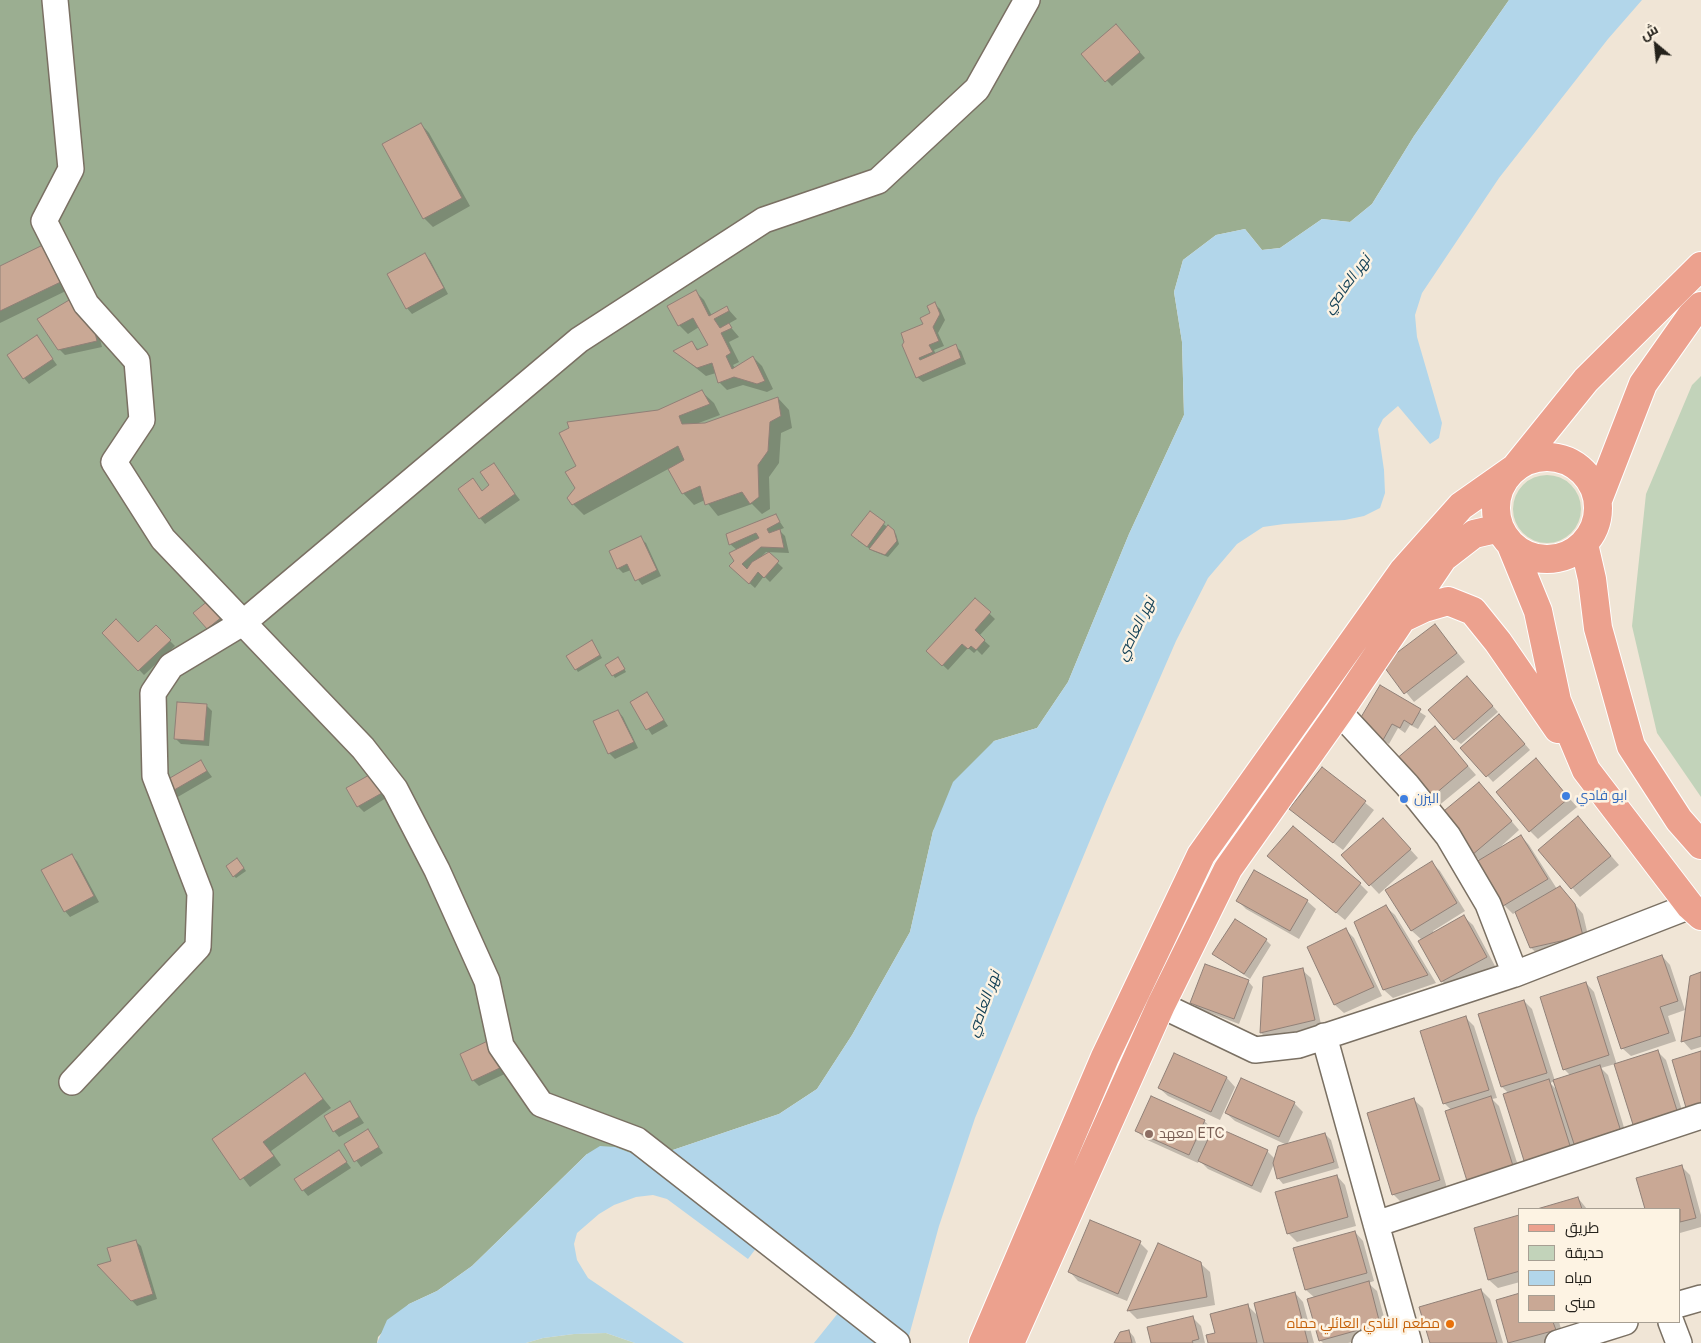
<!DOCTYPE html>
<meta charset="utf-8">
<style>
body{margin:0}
#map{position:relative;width:1701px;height:1343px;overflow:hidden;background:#f0e5d6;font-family:Inter,Cairo,sans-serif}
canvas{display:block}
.legend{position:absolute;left:1518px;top:1208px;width:162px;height:115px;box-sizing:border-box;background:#fdf3e3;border:1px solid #a79f93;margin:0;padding:6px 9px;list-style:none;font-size:15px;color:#25221c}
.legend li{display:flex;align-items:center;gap:10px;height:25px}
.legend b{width:25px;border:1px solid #a79f93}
.north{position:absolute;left:1631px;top:20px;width:50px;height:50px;-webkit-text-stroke:4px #fdf3e3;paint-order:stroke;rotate:332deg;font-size:14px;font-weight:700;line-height:20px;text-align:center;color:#25221c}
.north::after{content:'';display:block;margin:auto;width:18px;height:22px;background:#25221c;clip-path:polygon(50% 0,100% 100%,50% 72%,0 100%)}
</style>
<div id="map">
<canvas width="1701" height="1343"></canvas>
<ul class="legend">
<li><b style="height:6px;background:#eca18e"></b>طريق</li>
<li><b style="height:14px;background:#c2d3ba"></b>حديقة</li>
<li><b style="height:14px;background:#b2d6ea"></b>مياه</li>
<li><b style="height:14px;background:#c9a895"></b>مبنى</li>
</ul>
<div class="north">ش</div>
</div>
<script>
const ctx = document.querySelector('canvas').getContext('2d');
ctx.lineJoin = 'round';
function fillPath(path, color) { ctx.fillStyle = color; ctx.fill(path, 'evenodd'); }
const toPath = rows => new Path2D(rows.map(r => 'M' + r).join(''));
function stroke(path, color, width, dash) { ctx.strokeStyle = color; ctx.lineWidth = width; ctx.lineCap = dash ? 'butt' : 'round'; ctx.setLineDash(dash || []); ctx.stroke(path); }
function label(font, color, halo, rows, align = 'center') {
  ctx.font = font + ' Inter,Cairo,sans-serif'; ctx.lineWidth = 5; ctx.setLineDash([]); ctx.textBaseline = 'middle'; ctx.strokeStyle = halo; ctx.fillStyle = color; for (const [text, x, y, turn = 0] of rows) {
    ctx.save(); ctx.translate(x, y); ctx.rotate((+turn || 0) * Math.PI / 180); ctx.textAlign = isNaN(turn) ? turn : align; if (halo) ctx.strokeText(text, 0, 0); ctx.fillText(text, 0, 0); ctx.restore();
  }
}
fillPath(toPath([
 [1701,376,1701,797,1657,733,1632,626,1646,494,1692,385],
 '1513 509a34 34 0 1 1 68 0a34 34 0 1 1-68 0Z',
 [606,1333,635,1343,526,1343,543,1338,574,1334]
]), '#c2d3ba');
fillPath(toPath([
 [0,0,1509,0,1414,136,1372,204,1350,222,1322,219,1280,248,1262,250,1245,229,1216,235,1183,260,1174,292,1182,342,1184,415,1129,534,1068,682,1037,728,994,741,933,831,910,932,852,1035,817,1089,779,1114,661,1154,644,1158,587,1154,472,1266,437,1291,409,1304,378,1337,377,1343,0,1343]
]), '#9bae91');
fillPath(toPath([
 [1509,0,1642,0,1608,39,1499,178,1422,293,1415,315,1417,337,1442,423,1439,438,1430,444,1398,406,1383,419,1378,429,1384,470,1385,493,1380,508,1364,516,1345,520,1284,524,1263,527,1237,544,1208,578,1176,641,1105,804,975,1118,939,1226,907,1343,814,1343,851,1297,766,1235,748,1259,667,1199,653,1195,636,1197,614,1205,599,1214,577,1233,574,1244,577,1260,588,1278,684,1343,635,1343,606,1333,574,1334,543,1338,526,1343,377,1343,387,1320,409,1304,437,1291,472,1266,587,1154,600,1146,615,1147,644,1158,661,1154,779,1114,817,1089,852,1035,910,932,933,831,953,782,994,741,1037,728,1068,682,1129,534,1184,415,1182,342,1174,292,1183,260,1216,235,1245,229,1262,250,1280,248,1322,219,1350,222,1372,204,1414,136]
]), '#b2d6ea');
fillPath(toPath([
 [1121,31,1145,58,1112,86,1082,54],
 [421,124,429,133,470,206,433,227,424,218,384,144],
 [49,244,74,287,0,323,0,267],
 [425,255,430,260,448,294,412,314,407,308],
 [696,292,704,300,712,316,727,308,737,319,728,324,739,337,729,342,739,362,733,365,735,368,753,357,762,366,773,389,767,392,743,385,727,390,719,382,716,373,706,376,675,351,691,343,699,350,709,345,699,327,688,334,679,325],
 [935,304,940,309,945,320,938,333,944,346,934,350,936,355,955,346,961,351,966,364,923,382,917,377,903,345,924,325,932,314],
 [98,331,102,347,65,355,59,349],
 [37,337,57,365,29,384,24,378],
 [702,392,714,403,720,415,696,424,706,425,778,398,789,410,792,428,781,433,779,463,769,477,770,509,762,514,752,504,718,516,705,500,694,505,683,493,670,468,584,515,573,504,577,488,578,466,658,411],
 [493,465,520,500,485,524,480,518,473,480,483,492,490,485],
 [870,513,896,534,899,544,888,557,873,551,858,541],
 [776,516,784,528,779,530,785,536,789,553,766,552,761,557,768,554,783,568,770,582,764,576,755,588,736,571,737,550,730,544],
 [640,538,646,543,661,576,642,585,631,570,623,573,618,568],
 [975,600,995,619,979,636,990,646,982,655,977,650,974,653,968,648,948,670,928,651],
 [209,602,224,619,210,631,208,628],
 [1435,625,1465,662,1414,702,1384,665],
 [156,627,175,646,144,675,104,633,138,643],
 [594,644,602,658,578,672,576,669],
 [620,661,626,672,615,678,607,665],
 [1473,683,1498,712,1461,744,1455,739],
 [1380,687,1426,716,1418,729,1410,725,1405,733,1398,728,1389,744,1364,730],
 [647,693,668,726,652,735,631,702],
 [206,705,212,711,209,746,181,744,175,738],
 [618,711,623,717,638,748,615,759,609,753],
 [1505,721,1530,750,1493,782,1462,748],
 [1435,728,1476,775,1437,807,1429,799],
 [1536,760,1577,807,1538,839,1530,831],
 [201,762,212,777,176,798,170,792],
 [1322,768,1374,810,1343,850,1299,817],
 [370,775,386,798,364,812,358,806],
 [1479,783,1519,830,1498,849,1521,836,1529,845,1557,889,1568,896,1583,914,1590,944,1540,956,1531,948,1516,912,1513,914,1504,905,1478,863,1480,861,1473,854],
 [1586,827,1619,865,1580,897,1540,850],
 [1391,828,1418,858,1379,894,1342,855],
 [72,856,77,861,99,902,70,917,65,911],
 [240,862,246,871,236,878,234,876],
 [1432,863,1440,871,1465,911,1433,931,1434,933,1464,917,1473,925,1495,966,1450,990,1442,981,1422,940,1412,931,1387,890],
 [1277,864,1360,884,1368,892,1345,920],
 [1238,901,1307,901,1316,909,1299,939,1246,909],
 [1386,907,1395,915,1436,983,1393,998,1384,990,1355,923],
 [1346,930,1354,938,1382,996,1344,1013,1335,1005,1309,947],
 [1266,940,1271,945,1250,979,1214,954],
 [1662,956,1670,965,1685,1010,1668,1016,1676,1041,1631,1056,1622,1048],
 [1302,970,1311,978,1322,1029,1269,1041,1261,1033],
 [1701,973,1701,1047,1691,1050,1683,1041],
 [1248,981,1253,987,1239,1024,1197,1008,1192,1002],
 [1586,983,1594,992,1617,1065,1658,1052,1666,1060,1687,1126,1615,1064,1601,1068,1608,1075,1630,1147,1580,1161,1502,1087,1524,1001,1532,1009,1555,1081,1571,1076,1564,1069],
 [1555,1081,1558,1091,1550,1083],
 [1466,1018,1474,1026,1497,1098,1492,1099,1499,1106,1522,1178,1444,1103],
 [492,1040,509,1072,479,1086,473,1080],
 [1174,1054,1227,1078,1235,1087,1220,1120,1168,1096,1159,1088],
 [304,1075,331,1108,271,1151,281,1165,250,1187,213,1139],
 [1414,1100,1423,1108,1447,1188,1402,1203,1393,1194],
 [350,1102,364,1123,339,1137,334,1131],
 [1294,1103,1303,1112,1287,1145,1235,1121,1226,1113],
 [1204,1121,1214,1130,1267,1151,1275,1159,1325,1134,1331,1140,1339,1168,1283,1184,1278,1178,1274,1164,1261,1193,1208,1169,1199,1160,1198,1163,1145,1139,1137,1131],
 [368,1131,383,1153,361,1167,345,1145],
 [339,1152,351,1168,308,1196,303,1190],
 [1681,1166,1690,1175,1701,1215,1701,1227,1680,1233,1680,1209,1646,1209,1638,1179],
 [1337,1176,1345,1185,1356,1226,1297,1242,1288,1233],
 [1578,1198,1587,1209,1542,1209],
 [1519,1217,1520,1282,1498,1288,1489,1280,1475,1229],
 [1355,1232,1363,1241,1374,1281,1368,1283,1377,1291,1388,1332,1348,1343,1323,1343,1320,1340,1315,1298,1306,1290],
 [135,1241,141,1246,157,1299,137,1306,99,1266,113,1261],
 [1140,1243,1148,1251,1127,1301,1078,1281,1070,1272],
 [1158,1245,1201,1264,1210,1272,1215,1305,1137,1319,1129,1311],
 [1481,1290,1490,1299,1503,1343,1431,1343],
 [1295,1293,1303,1302,1314,1343,1210,1343,1217,1334,1248,1306,1258,1316],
 [1497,1301,1520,1322,1559,1322,1564,1339,1549,1343,1509,1343],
 [1192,1317,1201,1326,1205,1343,1152,1343],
 [1129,1331,1134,1337,1136,1343,1115,1343]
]), '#0003');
const building = toPath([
 [1116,24,1140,52,1105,82,1081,54,1116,24],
 [421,123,462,198,423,219,382,144,421,123],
 [49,242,67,279,0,311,0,266,49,242],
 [425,253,444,288,406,309,387,274,425,253],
 [696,290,709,316,727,306,729,311,714,319,720,328,729,323,732,328,721,333,731,353,726,356,732,369,753,356,765,381,757,384,734,377,718,383,712,363,697,368,673,351,692,341,697,350,708,345,693,318,678,326,667,306,696,290],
 [76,296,93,324,97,341,58,350,37,319,76,296],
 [935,302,940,314,933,327,939,341,929,345,933,352,919,358,920,360,956,344,961,358,916,378,902,345,904,342,901,333,923,324,920,318,930,313,927,306,935,302],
 [37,335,53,359,23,379,7,355,37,335],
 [702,390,710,404,679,416,682,424,705,423,778,397,781,416,770,422,768,451,758,465,759,497,750,504,742,492,705,505,700,486,682,494,668,469,684,460,678,446,572,505,567,498,575,488,565,472,576,466,559,433,569,428,567,422,658,410,702,390],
 [494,463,515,494,479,519,458,489,473,478,482,491,489,485,480,472,494,463],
 [870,511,885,522,867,547,851,535,870,511],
 [776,514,780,522,767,529,769,533,780,529,784,548,761,547,742,564,747,569,752,562,769,552,779,561,764,578,758,572,749,584,729,566,734,561,729,553,759,538,756,533,729,545,726,534,776,514],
 [888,525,894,530,897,541,885,555,869,549,888,525],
 [641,536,657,570,635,581,627,564,617,569,609,551,641,536],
 [975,598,991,612,975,630,985,640,976,650,971,646,968,649,962,644,942,666,926,651,975,598],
 [209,600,223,616,207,629,193,613,209,600],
 [116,619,138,642,156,625,171,640,138,671,102,633,116,619],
 [1435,624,1457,653,1404,694,1382,664,1435,624],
 [592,640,600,655,575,670,566,656,592,640],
 [618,657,625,669,612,676,605,665,618,657],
 [1467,676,1493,706,1454,740,1428,710,1467,676],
 [1380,685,1421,709,1412,725,1404,720,1400,728,1392,724,1383,740,1357,724,1380,685],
 [647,692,664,720,646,730,630,702,647,692],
 [177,702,207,704,204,741,174,739,177,702],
 [618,710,634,742,608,754,593,721,618,710],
 [1499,714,1525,744,1486,777,1460,748,1499,714],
 [1435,726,1468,766,1428,800,1395,760,1435,726],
 [1536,758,1569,798,1529,832,1496,792,1536,758],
 [201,760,207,771,169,793,163,782,201,760],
 [1322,767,1366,801,1333,843,1289,809,1322,767],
 [371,774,382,793,357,807,346,788,371,774],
 [1479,782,1512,821,1472,855,1439,815,1479,782],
 [1578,816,1611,856,1571,889,1538,850,1578,816],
 [1383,818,1411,849,1369,886,1341,855,1383,818],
 [1293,826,1361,883,1336,913,1267,856,1293,826],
 [1521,835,1548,879,1503,906,1476,862,1521,835],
 [72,854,94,896,64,912,41,870,72,854],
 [237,858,244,868,233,877,226,866,237,858],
 [1432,861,1457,903,1411,931,1385,890,1432,861],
 [1254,870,1308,900,1290,931,1236,901,1254,870],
 [1560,886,1575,904,1583,936,1530,948,1515,912,1560,886],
 [1386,905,1428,975,1383,990,1354,922,1386,905],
 [1464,915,1487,957,1441,982,1418,941,1464,915],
 [1235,919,1267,939,1244,974,1212,954,1235,919],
 [1346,928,1374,987,1334,1005,1307,947,1346,928],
 [1662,955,1678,1001,1660,1007,1669,1033,1621,1049,1597,977,1662,955],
 [1205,964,1249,980,1234,1019,1190,1003,1205,964],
 [1303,968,1315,1020,1260,1033,1263,977,1303,968],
 [1701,972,1701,1036,1681,1042,1690,976,1701,972],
 [1586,982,1609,1055,1563,1070,1540,997,1586,982],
 [1524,1000,1547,1073,1501,1087,1478,1014,1524,1000],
 [1466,1016,1489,1090,1443,1104,1420,1031,1466,1016],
 [492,1039,504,1066,472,1081,460,1054,492,1039],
 [1658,1050,1679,1117,1635,1131,1614,1064,1658,1050],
 [1701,1051,1701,1107,1687,1111,1672,1060,1701,1051],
 [1174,1053,1227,1077,1211,1112,1158,1088,1174,1053],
 [1600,1065,1623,1138,1577,1153,1553,1080,1600,1065],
 [305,1073,323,1099,263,1142,274,1156,240,1180,212,1139,305,1073],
 [1241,1078,1295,1102,1279,1137,1225,1113,1241,1078],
 [1549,1079,1572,1152,1526,1167,1503,1094,1549,1079],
 [1151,1096,1205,1120,1189,1155,1135,1131,1151,1096],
 [1491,1096,1514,1169,1468,1184,1445,1111,1491,1096],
 [1414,1098,1440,1180,1392,1195,1367,1113,1414,1098],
 [350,1101,359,1117,333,1132,324,1116,350,1101],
 [1214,1126,1268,1150,1252,1186,1198,1161,1214,1126],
 [368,1129,379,1147,354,1162,344,1144,368,1129],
 [1325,1133,1334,1162,1277,1179,1273,1163,1278,1146,1325,1133],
 [339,1150,347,1162,302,1191,294,1179,339,1150],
 [1682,1165,1696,1218,1680,1222,1680,1209,1645,1209,1636,1178,1682,1165],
 [1337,1175,1348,1217,1287,1234,1275,1192,1337,1175],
 [1578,1197,1582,1209,1537,1209,1578,1197],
 [1519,1215,1520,1271,1488,1280,1474,1228,1519,1215],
 [1090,1220,1141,1241,1118,1294,1068,1272,1090,1220],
 [1355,1231,1367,1273,1305,1290,1293,1248,1355,1231],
 [136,1240,153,1294,131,1301,97,1265,111,1261,107,1248,136,1240],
 [1158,1243,1201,1262,1207,1297,1127,1311,1158,1243],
 [1369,1281,1380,1324,1319,1341,1307,1299,1369,1281],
 [1481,1289,1497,1343,1430,1343,1419,1307,1481,1289],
 [1295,1292,1308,1343,1264,1343,1254,1303,1295,1292],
 [1520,1293,1520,1322,1553,1322,1556,1330,1508,1343,1496,1300,1520,1293],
 [1248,1304,1257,1343,1208,1343,1206,1335,1215,1333,1210,1314,1248,1304],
 [1193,1316,1199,1339,1192,1341,1193,1343,1151,1343,1147,1327,1193,1316],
 [1129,1330,1132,1343,1114,1343,1120,1332,1129,1330]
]);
fillPath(building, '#c9a895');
stroke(building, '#908077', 1);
const minor = toPath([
 [55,0,71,169,44,221,86,304,137,361,142,420,114,462,163,539,363,748,395,789,437,870,487,981,501,1046,541,1104,637,1140,897,1343],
 [1339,712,1407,785,1448,836,1488,904,1515,974],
 [1161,1005,1255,1050,1299,1045,1515,974,1690,906],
 [1324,1036,1409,1343],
 [72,1082,198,947,200,893,155,776,153,693,171,666,244,622,579,340,764,220,878,181,977,89,1027,0],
 [1376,1224,1701,1116],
 [1680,1304,1701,1298],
 [1671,1322,1679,1343],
 [1365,1343,1406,1332],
 [1558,1343,1625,1322]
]);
const major = toPath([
 '1496 508a51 51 0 1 1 102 0a51 51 0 1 1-102 0Z',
 [1598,500,1643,384,1691,316,1701,306],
 [1584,544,1592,579,1598,628,1631,746,1679,820,1701,845],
 [1511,545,1538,611,1557,701,1586,770,1690,906,1701,916],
 [1403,618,1424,608,1448,601,1473,611,1498,642,1558,729],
 [983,1343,1105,1057,1201,855,1403,571,1461,506,1515,468,1586,380,1701,266],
 [1010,1343,1161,1005,1228,869,1339,712,1443,558,1474,534,1500,528]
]);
stroke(minor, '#7a7063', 28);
stroke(major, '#fff', 30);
stroke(minor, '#fff', 25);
stroke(major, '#eca18e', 28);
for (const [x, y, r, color] of [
 [1566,796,5,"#3f7fe0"],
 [1404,799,5,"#3f7fe0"],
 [1149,1134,5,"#8d6e63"],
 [1450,1324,5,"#e8710a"]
]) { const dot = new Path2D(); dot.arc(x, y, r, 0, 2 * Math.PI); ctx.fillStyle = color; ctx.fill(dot); stroke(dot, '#fdf3e3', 2); }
label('14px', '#366cbe', '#fdf3e3', [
 ["ابو فادي",1576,796],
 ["اليزن",1414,799]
], 'left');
label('14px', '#785e54', '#fdf3e3', [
 ["معهد ETC",1159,1134]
], 'left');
label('14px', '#c56008', '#fdf3e3', [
 ["مطعم النادي العائلي حماه",1440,1324]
], 'right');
label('italic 15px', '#103f55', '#fdf3e3', [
 ["نهر العاصي",1347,284,-54],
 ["نهر العاصي",1136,629,-64],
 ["نهر العاصي",984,1004,-70]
]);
</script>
